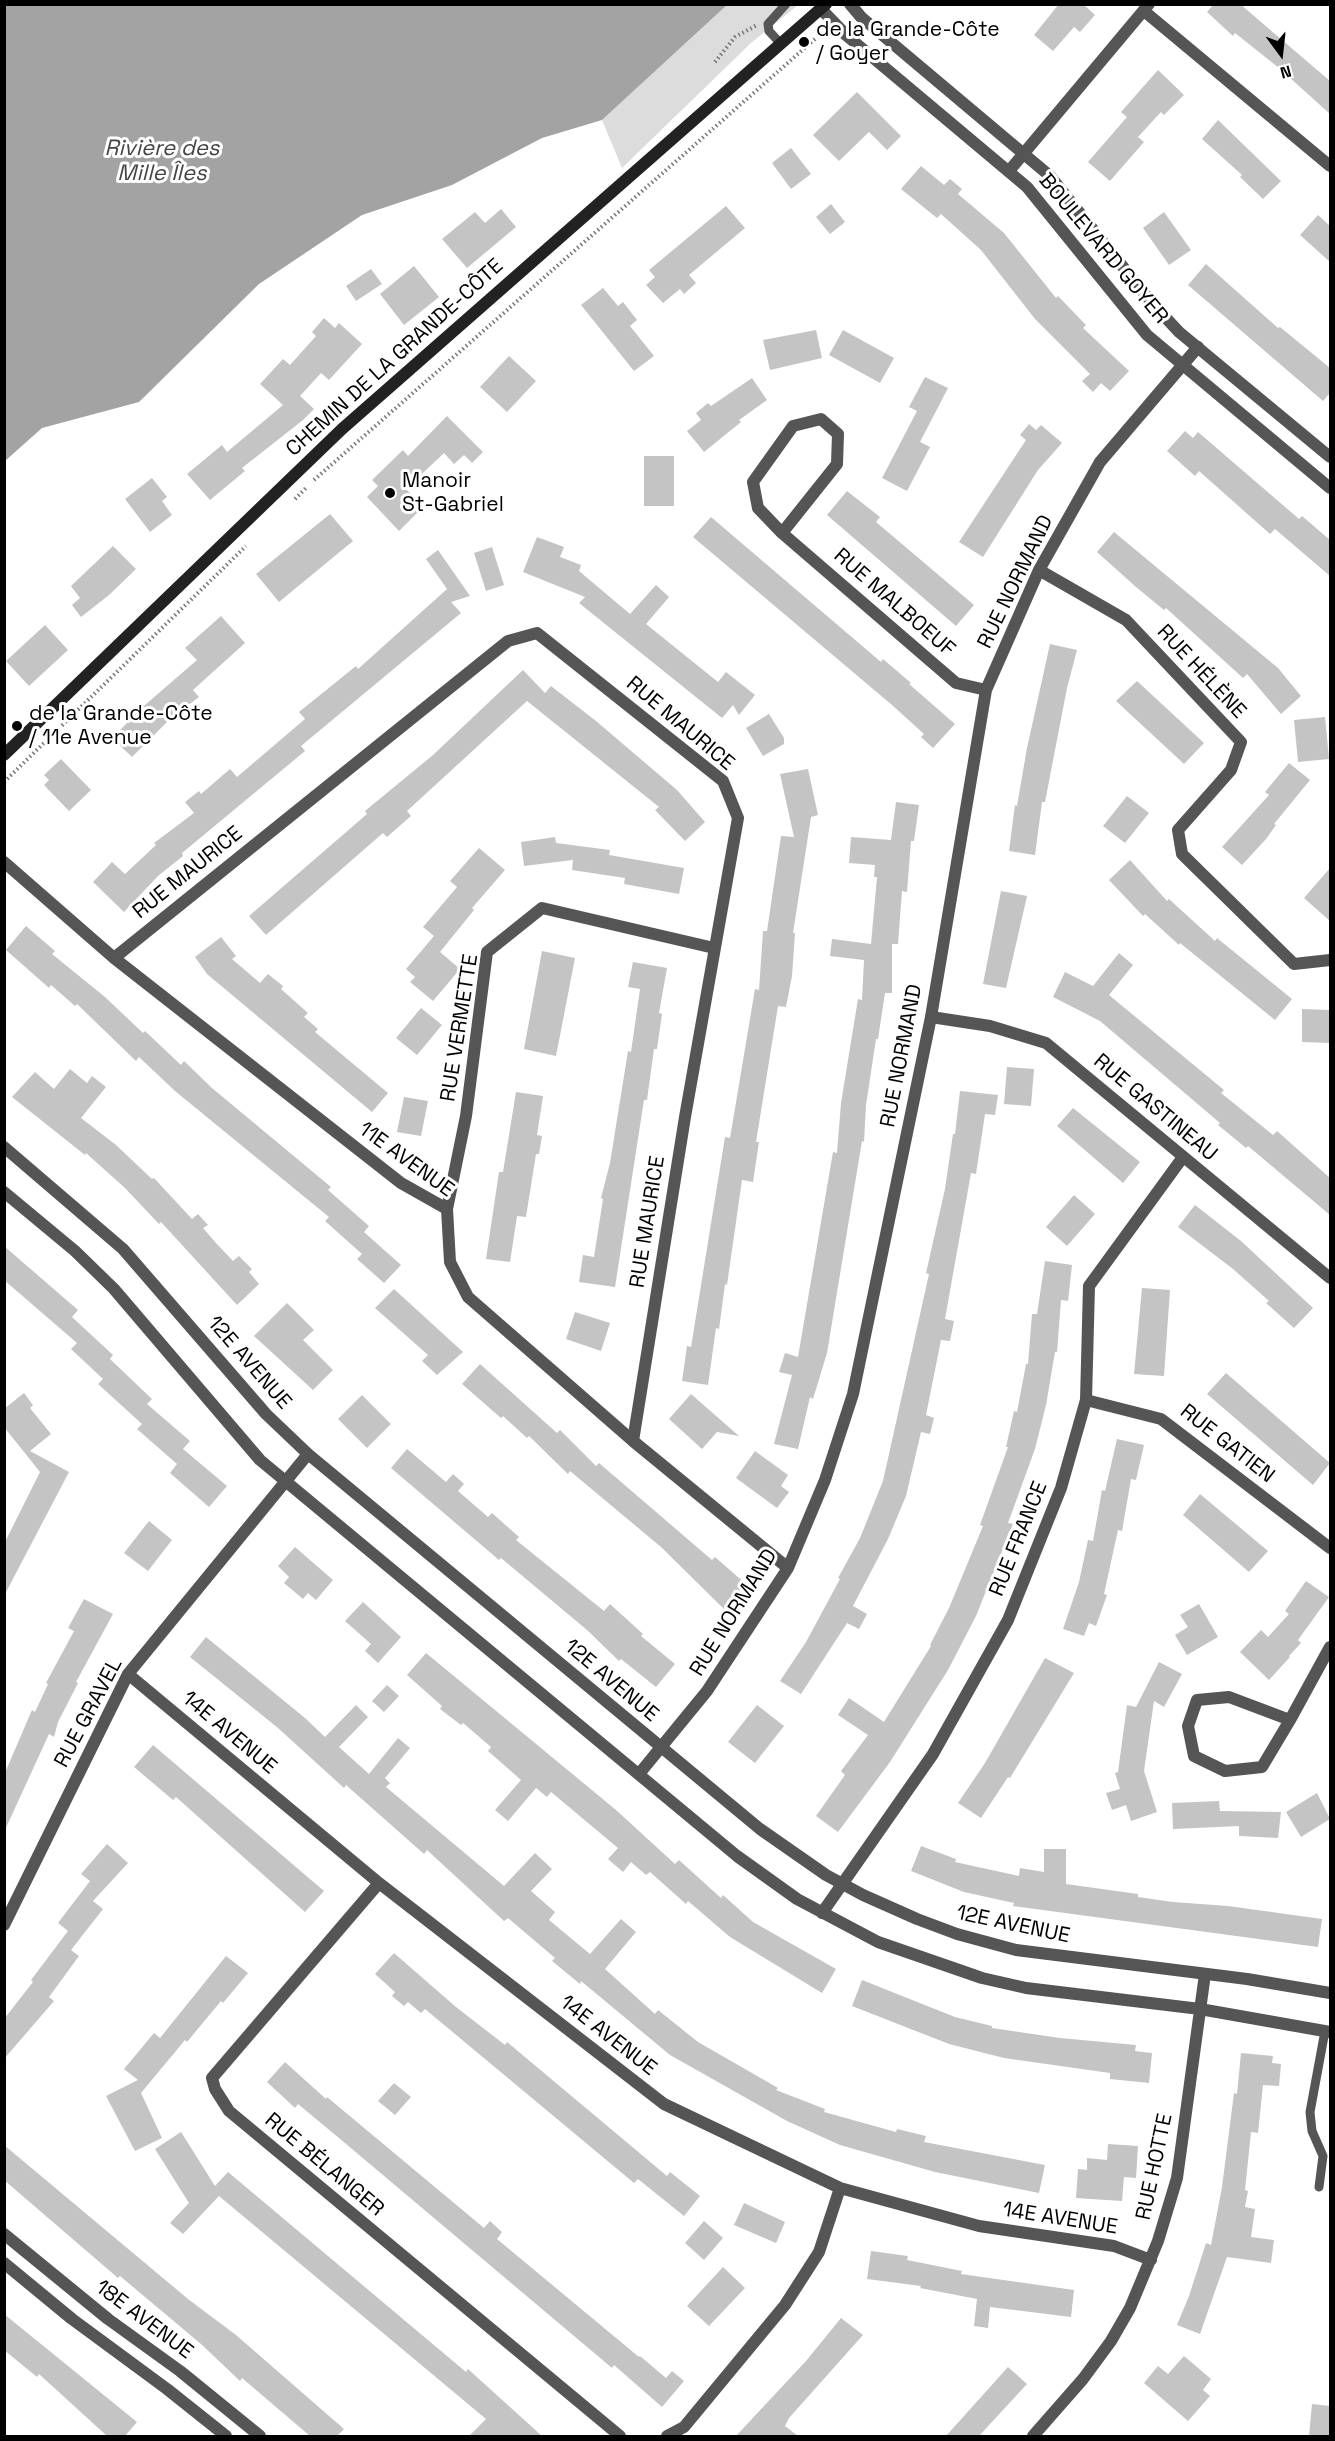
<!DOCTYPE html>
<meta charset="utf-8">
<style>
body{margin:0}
#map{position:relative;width:1335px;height:2441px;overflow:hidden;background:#fff;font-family:"Space Grotesk",sans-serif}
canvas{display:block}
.frame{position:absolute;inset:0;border:6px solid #000;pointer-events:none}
.north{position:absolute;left:1251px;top:24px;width:60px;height:60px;-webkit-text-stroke:4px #fff;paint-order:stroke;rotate:165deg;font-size:16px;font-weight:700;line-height:24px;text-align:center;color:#000}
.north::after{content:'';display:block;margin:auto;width:21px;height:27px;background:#000;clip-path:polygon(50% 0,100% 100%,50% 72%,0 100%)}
</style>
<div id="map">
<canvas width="1335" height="2441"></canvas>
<div class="frame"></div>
<div class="north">N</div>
</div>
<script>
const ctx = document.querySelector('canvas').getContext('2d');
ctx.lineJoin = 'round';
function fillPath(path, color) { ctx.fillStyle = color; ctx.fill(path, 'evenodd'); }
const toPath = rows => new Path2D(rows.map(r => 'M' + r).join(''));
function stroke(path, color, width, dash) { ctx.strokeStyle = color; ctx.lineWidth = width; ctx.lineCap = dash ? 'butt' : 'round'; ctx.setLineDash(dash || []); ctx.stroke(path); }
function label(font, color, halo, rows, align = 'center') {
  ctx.font = font + ' "Space Grotesk",sans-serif'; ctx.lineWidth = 6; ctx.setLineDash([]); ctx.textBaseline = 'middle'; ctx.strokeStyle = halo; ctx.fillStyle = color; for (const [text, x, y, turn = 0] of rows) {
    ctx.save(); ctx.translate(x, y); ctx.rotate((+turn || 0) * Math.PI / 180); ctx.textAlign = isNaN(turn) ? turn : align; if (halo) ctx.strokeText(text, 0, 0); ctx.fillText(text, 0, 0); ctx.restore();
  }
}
fillPath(toPath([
 [727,5,798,5,751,43,622,168,602,120]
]), '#dcdcdc');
fillPath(toPath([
 [5,4,727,4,727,5,602,120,542,138,452,185,362,215,259,284,139,402,42,428,5,461]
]), '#a3a3a3');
fillPath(toPath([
 [1059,4,1083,4,1095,15,1080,32,1074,27,1053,51,1034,35],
 [1214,4,1240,4,1330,81,1330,114,1279,68,1235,33,1233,36,1207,12],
 [1158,70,1184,95,1164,115,1161,112,1138,137,1144,142,1110,181,1088,162,1127,117,1121,112],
 [857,92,901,136,887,150,869,132,839,161,813,135],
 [1218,120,1281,181,1263,199,1240,177,1242,175,1202,139],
 [791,148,811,174,791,189,772,163],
 [921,166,944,185,950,179,962,189,958,194,1004,233,1056,298,1058,296,1086,325,1083,328,1129,371,1110,391,1101,383,1093,392,1082,381,1090,374,1035,319,981,250,941,214,937,218,901,189],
 [831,204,845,222,830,234,816,217],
 [726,206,745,228,689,275,696,283,684,294,680,289,663,303,646,285,655,277,649,270],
 [501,209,516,227,467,268,442,239,475,212,485,223],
 [1164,212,1191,250,1169,265,1143,228],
 [1318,215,1330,226,1330,262,1300,235],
 [1206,264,1278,328,1280,327,1330,368,1330,393,1323,401,1188,285],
 [414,266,439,297,404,325,380,294],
 [371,269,382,284,356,301,346,286],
 [603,288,618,306,623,302,637,320,630,326,654,356,634,371,581,305],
 [324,318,335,328,339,323,362,344,329,380,321,373,300,396,314,409,303,420,242,468,245,471,210,500,187,474,222,445,227,452,283,405,260,384,283,359,290,365,316,336,312,332],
 [816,330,822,358,770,370,763,340],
 [843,330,894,358,880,383,829,355],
 [509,356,536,381,507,412,480,387],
 [925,377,948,388,920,442,930,447,907,491,882,478,917,411,909,407],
 [752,378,767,400,739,420,741,422,704,452,687,431,701,420,696,413,708,403,711,406],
 [447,416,483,452,472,463,464,455,454,464,444,453,406,489,423,507,399,531,367,497,378,486,372,480,403,450,408,456],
 [1029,424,1036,430,1041,425,1062,443,1038,470,983,557,959,542,1026,440,1020,435],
 [1185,431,1193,438,1198,432,1299,519,1302,516,1330,540,1330,576,1275,529,1270,534,1199,471,1195,476,1167,451],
 [644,456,674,456,674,506,644,506],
 [152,478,167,497,162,501,172,515,150,532,125,499],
 [847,491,880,517,876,522,974,605,956,626,827,515],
 [330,514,353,541,279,602,256,574],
 [711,517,881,662,883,659,911,683,909,684,955,724,933,748,921,737,924,734,892,705,693,537],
 [1114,532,1278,668,1301,696,1281,714,1247,674,1243,678,1166,608,1164,610,1136,587,1097,552],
 [537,537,564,547,560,557,581,565,579,571,630,614,656,585,669,597,646,624,718,682,726,672,755,695,739,715,733,705,722,718,579,603,585,597,523,572],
 [113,546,136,569,109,595,81,617,72,605,80,598,71,586],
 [492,547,504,585,486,591,474,553],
 [438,550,470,596,451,602,461,613,301,746,305,751,182,853,183,856,158,876,124,912,93,882,112,862,125,874,156,845,154,843,194,813,185,802,199,791,201,794,230,769,237,777,305,719,299,712,356,666,358,669,447,589,426,559],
 [221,616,245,643,193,690,199,697,171,718,132,757,112,738,145,705,197,660,185,648],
 [45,625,68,650,29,686,6,661],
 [1050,644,1077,650,1067,688,1045,802,1042,802,1035,855,1009,851,1015,805,1017,806,1027,748],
 [523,670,545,693,551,686,596,721,677,790,705,822,685,841,655,810,659,807,527,701,407,811,411,816,387,837,383,833,266,935,249,916,367,814,365,811,433,755],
 [1137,681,1204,743,1184,764,1116,701],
 [769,714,784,738,784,744,763,756,746,728],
 [1325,717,1329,759,1298,762,1294,720],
 [61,759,91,790,69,811,44,785,49,780,44,775],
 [1289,763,1310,780,1274,824,1276,825,1266,839,1242,865,1222,847,1269,795,1265,792],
 [808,769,818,815,811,817,793,933,795,933,792,976,786,1007,778,1006,756,1142,759,1142,753,1182,742,1180,727,1285,725,1284,719,1329,716,1328,708,1385,682,1381,687,1346,691,1347,725,1137,730,1138,755,989,759,990,763,931,767,931,781,836,794,837,780,774],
 [1127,796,1149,813,1125,843,1103,826],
 [896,802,919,805,914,841,911,841,907,892,902,891,898,944,892,944,892,993,885,993,878,1039,876,1039,866,1105,864,1142,862,1141,827,1353,813,1399,810,1397,798,1449,774,1444,792,1375,779,1372,785,1353,798,1357,833,1152,837,1153,841,1103,858,999,862,1000,864,960,830,956,832,939,871,944,877,877,874,877,875,865,849,863,851,837,891,840],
 [555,837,556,843,610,850,609,855,684,868,679,894,624,884,625,878,572,870,573,860,524,866,521,842],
 [479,848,505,870,472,908,474,910,440,952,460,969,433,1001,410,982,415,977,406,969,434,936,423,927,457,887,450,881],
 [1130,860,1167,901,1169,899,1215,941,1217,938,1292,999,1275,1020,1180,943,1179,945,1145,914,1143,916,1109,880],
 [1330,868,1330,921,1304,898],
 [1001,891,1027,896,1006,988,983,984],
 [26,926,55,951,52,954,105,997,143,1033,145,1031,181,1065,184,1061,212,1088,331,1187,328,1190,369,1226,364,1232,401,1265,384,1283,357,1259,362,1254,325,1221,329,1217,175,1091,139,1057,136,1061,77,1004,75,1006,51,985,49,988,6,950],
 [221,937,236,956,232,959,260,983,268,974,283,986,281,989,308,1013,304,1017,318,1029,315,1032,388,1093,372,1112,207,974,195,957],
 [542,951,575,958,556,1056,524,1049],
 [1119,953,1133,965,1109,995,1224,1090,1221,1093,1273,1135,1277,1131,1330,1178,1330,1215,1248,1146,1246,1148,1218,1125,1220,1123,1100,1021,1053,997,1065,972,1093,986],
 [633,962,667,968,659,1013,662,1014,657,1049,654,1049,647,1100,644,1100,615,1287,579,1282,583,1255,594,1257,603,1199,601,1198,610,1163,628,1051,631,1052,640,989,628,987],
 [421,1008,442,1025,417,1055,396,1038],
 [1302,1009,1330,1010,1330,1043,1302,1042],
 [1007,1067,1034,1069,1031,1106,1004,1104],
 [70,1069,87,1083,92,1076,106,1087,81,1118,116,1145,152,1179,154,1178,192,1219,198,1214,208,1225,203,1228,216,1243,233,1261,239,1256,252,1269,249,1272,259,1284,237,1305,161,1222,159,1224,125,1188,86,1153,85,1155,12,1097,35,1072,54,1089],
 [960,1091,998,1095,995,1115,985,1114,976,1174,971,1173,945,1319,954,1321,950,1341,941,1340,926,1415,934,1418,930,1434,921,1432,906,1496,888,1539,853,1606,867,1614,859,1629,847,1623,801,1694,780,1681,806,1642,840,1579,838,1578,860,1538,883,1481,929,1274,926,1273,945,1189,953,1134,955,1134],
 [516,1092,543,1096,537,1135,542,1136,539,1154,536,1154,526,1217,517,1216,510,1262,486,1259,499,1172,503,1172],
 [404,1097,428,1101,421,1136,397,1132],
 [1073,1108,1140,1162,1123,1183,1057,1126],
 [1074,1195,1095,1214,1067,1246,1046,1227],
 [1195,1205,1241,1241,1313,1308,1294,1328,1266,1303,1269,1301,1233,1269,1178,1227],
 [4,1246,78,1310,72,1317,113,1355,110,1359,152,1399,147,1404,190,1441,183,1449,227,1486,209,1507,170,1473,177,1464,137,1429,142,1424,98,1384,103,1379,71,1349,77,1343,4,1280],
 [1045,1261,1072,1265,1068,1301,1061,1300,1057,1352,1055,1352,1046,1405,1035,1449,1008,1523,1013,1524,976,1616,948,1670,890,1762,838,1832,816,1816,845,1775,841,1771,868,1735,838,1715,849,1698,884,1722,931,1646,930,1645,949,1608,983,1526,980,1525,1008,1447,1006,1447,1014,1411,1017,1412,1026,1364,1028,1364,1032,1314,1037,1314],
 [1142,1288,1170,1290,1164,1376,1134,1374],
 [394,1289,463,1352,437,1375,422,1361,428,1355,375,1308],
 [287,1303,314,1330,303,1340,333,1370,313,1390,254,1336],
 [575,1312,610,1323,601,1351,566,1339],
 [480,1364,557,1433,560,1430,596,1466,599,1463,712,1560,715,1557,746,1584,724,1609,661,1547,570,1471,568,1474,529,1436,527,1438,503,1416,501,1418,462,1384],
 [1226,1373,1330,1463,1313,1485,1207,1394],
 [24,1393,33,1405,30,1408,51,1434,30,1451,69,1472,4,1596,4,1544,40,1472,4,1427,4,1409],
 [691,1394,739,1436,717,1432,702,1449,669,1419],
 [362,1395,391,1424,367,1448,338,1419],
 [1117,1439,1144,1445,1136,1480,1131,1479,1122,1531,1118,1530,1104,1594,1107,1595,1096,1626,1089,1623,1084,1636,1063,1629,1079,1582,1088,1540,1093,1541,1102,1490,1105,1491],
 [407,1449,446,1482,453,1474,464,1484,458,1491,488,1517,492,1513,519,1537,516,1540,604,1611,610,1604,643,1634,641,1636,675,1664,656,1687,621,1659,619,1661,587,1630,501,1558,499,1560,391,1468],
 [755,1451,788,1475,781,1486,789,1492,777,1508,736,1478],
 [1200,1494,1268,1551,1249,1572,1183,1515],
 [149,1521,172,1540,148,1571,124,1553],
 [295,1547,333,1580,316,1600,308,1593,303,1599,284,1583,289,1577,278,1566],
 [1306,1581,1329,1597,1298,1640,1301,1643,1289,1656,1290,1657,1269,1680,1240,1652,1261,1630,1268,1637,1289,1614,1285,1611],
 [84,1599,113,1614,76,1682,78,1683,58,1722,54,1737,49,1734,4,1832,4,1775,32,1710,35,1712,48,1684,46,1683,74,1631,68,1628],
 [363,1602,401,1637,378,1663,365,1651,371,1644,345,1621],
 [1199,1604,1218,1637,1187,1655,1175,1635,1188,1627,1180,1615],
 [206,1637,305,1718,325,1737,356,1705,368,1717,339,1747,369,1774,398,1738,410,1748,385,1778,390,1783,386,1787,504,1886,535,1853,552,1869,531,1891,555,1912,549,1920,590,1954,621,1919,636,1932,605,1969,655,2014,658,2010,698,2042,778,2088,776,2090,825,2109,824,2112,896,2132,897,2129,926,2136,924,2142,1045,2165,1039,2193,935,2172,840,2145,787,2121,670,2055,581,1981,580,1984,552,1961,555,1958,508,1918,504,1921,427,1850,424,1854,346,1785,344,1788,278,1728,190,1657],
 [426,1653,616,1810,675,1864,679,1860,721,1898,723,1895,753,1922,836,1969,822,1993,730,1937,688,1901,686,1904,650,1872,646,1875,631,1862,623,1872,608,1859,618,1848,551,1792,547,1797,536,1788,508,1821,495,1810,521,1780,488,1751,491,1747,463,1723,461,1725,440,1709,442,1706,407,1675],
 [1045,1658,1074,1673,1010,1778,1008,1777,981,1818,958,1803,985,1763],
 [1159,1662,1182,1674,1164,1707,1154,1701,1144,1771,1157,1812,1131,1821,1126,1805,1112,1810,1106,1793,1120,1789,1115,1773,1118,1772,1127,1705,1136,1707],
 [387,1685,399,1696,384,1712,372,1701],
 [757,1705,784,1726,755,1763,728,1742],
 [153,1745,324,1891,305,1912,176,1797,173,1800,134,1767],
 [1317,1793,1330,1819,1301,1837,1286,1812],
 [1219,1801,1220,1811,1281,1812,1278,1838,1239,1836,1239,1826,1173,1829,1172,1803],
 [107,1844,128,1863,93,1901,103,1909,71,1950,79,1956,49,1997,54,2001,4,2059,4,2019,33,1982,31,1980,68,1931,58,1923,90,1881,81,1874],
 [921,1846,956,1859,955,1862,1019,1876,1020,1868,1044,1872,1044,1849,1066,1849,1066,1884,1138,1894,1138,1897,1173,1902,1228,1906,1322,1919,1318,1947,1013,1906,1014,1903,964,1892,911,1871],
 [394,1953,456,2007,505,2045,507,2042,667,2176,670,2172,700,2196,684,2216,638,2179,634,2183,425,2009,421,2013,408,2002,404,2006,392,1996,395,1992,375,1974],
 [226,1956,248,1973,223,2003,221,2001,187,2042,185,2040,141,2093,162,2138,135,2151,106,2096,138,2080,124,2069,154,2033,160,2038],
 [862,1980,955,2017,992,2026,992,2028,1060,2038,1136,2045,1135,2051,1152,2053,1149,2083,1110,2079,1110,2073,1004,2058,949,2044,852,2006],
 [1241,2053,1273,2056,1272,2063,1281,2064,1279,2086,1263,2085,1258,2133,1251,2132,1245,2190,1248,2191,1245,2207,1255,2209,1251,2237,1274,2240,1271,2263,1227,2257,1200,2334,1177,2325,1189,2296,1206,2243,1211,2245,1222,2187,1234,2093,1237,2094],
 [285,2062,326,2099,327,2097,484,2228,490,2221,502,2232,497,2239,639,2357,640,2356,666,2378,672,2371,684,2381,662,2407,614,2365,612,2368,339,2138,298,2104,295,2108,267,2082],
 [394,2083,411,2097,395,2115,378,2101],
 [181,2132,215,2186,228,2172,466,2372,468,2369,542,2436,469,2436,486,2419,219,2196,183,2234,170,2223,189,2203,155,2149],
 [1108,2144,1138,2146,1136,2178,1124,2177,1122,2201,1076,2198,1078,2169,1087,2170,1087,2158,1107,2160],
 [4,2145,188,2299,236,2335,344,2429,337,2436,310,2436,242,2378,240,2381,201,2344,120,2276,118,2278,4,2180],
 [744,2203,785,2222,776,2243,734,2225],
 [704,2221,723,2238,704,2260,685,2243],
 [871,2251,908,2256,907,2260,962,2271,961,2274,1074,2290,1071,2317,990,2307,988,2328,974,2326,977,2299,920,2288,921,2286,867,2279],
 [723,2267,745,2288,709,2326,687,2306],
 [4,2314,137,2422,125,2436,107,2436,39,2374,37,2377,4,2350],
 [841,2318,863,2335,789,2418,785,2426,798,2436,736,2436,806,2361],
 [1184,2356,1211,2379,1203,2390,1210,2396,1188,2421,1144,2383,1158,2366,1168,2374],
 [1008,2367,1027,2384,979,2436,946,2436],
 [1312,2404,1330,2406,1330,2436,1309,2436]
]), '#c4c4c4');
stroke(toPath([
 [715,62,735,37,757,25],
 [314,480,824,31],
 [295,499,307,487],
 [4,782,246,546]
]), '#777', 4, [1.5, 3]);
stroke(toPath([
 [781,44,769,31,768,24,786,4],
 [1319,2187,1323,2156,1312,2131,1310,2112,1325,2031]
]), '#555', 9);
stroke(toPath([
 [1144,11,1330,166],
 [1009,171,1149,4],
 [782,533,837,464,838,434,821,419,793,426,753,482,758,508,782,533,956,683,986,690],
 [1039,570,1126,620,1241,742,1231,770,1178,830,1182,854,1294,964,1330,960],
 [4,862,114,958,401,1183,447,1209,450,1262,468,1297,633,1441,788,1568],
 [114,958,508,641,537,633,723,781,738,818,685,1117,633,1441],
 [931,1017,990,1026,1046,1043,1330,1278],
 [4,1147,123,1249,266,1414,308,1454,760,1829,826,1875,863,1895,917,1919,957,1934,1016,1950,1247,1979,1330,1993],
 [4,1192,75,1251,114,1289,260,1460,737,1856,797,1899,878,1942,982,1978,1026,1988,1200,2009,1330,2032],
 [447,1209,466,1116,487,952,542,908,714,948],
 [1086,1400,1161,1419,1330,1548],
 [128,1674,379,1883,664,2104,840,2188,979,2226,1114,2246,1151,2260],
 [1290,1720,1229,1697,1197,1700,1188,1726,1194,1756,1225,1771,1262,1767,1290,1720,1330,1647],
 [639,1774,707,1691,788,1568,825,1480,853,1394,931,1017,986,690,1039,570,1100,462,1198,347],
 [379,1883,212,2078,215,2089,229,2111,620,2436],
 [822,1913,933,1754,1008,1620,1061,1488,1086,1400,1089,1286,1183,1157],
 [4,1925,128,1674,308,1454],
 [4,2234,108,2319,180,2371,260,2436],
 [4,2263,72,2319,167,2389,226,2436],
 [667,2436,684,2427,785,2305,819,2252,840,2188],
 [1033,2436,1083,2379,1111,2341,1130,2308,1158,2241,1177,2178,1205,1974]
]), '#555', 12);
stroke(toPath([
 [850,4,861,17,1050,176,1152,303,1179,332,1330,457],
 [821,9,846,35,1027,187,1147,335,1330,488]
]), '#555', 12);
stroke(toPath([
 [4,755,342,429,826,4]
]), '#222', 12);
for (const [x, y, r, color] of [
 [804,42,6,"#000"],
 [390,493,6,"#000"],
 [17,726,6,"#000"]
]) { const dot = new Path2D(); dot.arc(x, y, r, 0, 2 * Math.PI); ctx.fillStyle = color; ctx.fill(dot); stroke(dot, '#fff', 2); }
label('21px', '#000', '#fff', [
 ["de la Grande-Côte",816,30],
 ["/ Goyer",816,54],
 ["Manoir",402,481],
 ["St-Gabriel",402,505],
 ["de la Grande-Côte",29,714],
 ["/ 11e Avenue",29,738]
], 'left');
label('21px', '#000', '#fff', [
 ["BOULEVARD GOYER",1103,249,50],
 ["CHEMIN DE LA GRANDE-CÔTE",395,358,-42],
 ["RUE NORMAND",1016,582,-64],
 ["RUE MALBOEUF",894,603,41],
 ["RUE HÉLÈNE",1201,672,47],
 ["RUE MAURICE",680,724,40],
 ["RUE MAURICE",188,873,-39],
 ["RUE VERMETTE",460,1028,-81],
 ["RUE NORMAND",902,1056,-79],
 ["RUE GASTINEAU",1155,1108,40],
 ["11E AVENUE",406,1160,36],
 ["RUE MAURICE",648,1222,-81],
 ["12E AVENUE",249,1363,49],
 ["RUE GATIEN",1227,1444,38],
 ["RUE FRANCE",1019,1539,-68],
 ["RUE NORMAND",734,1613,-58],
 ["12E AVENUE",611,1681,40],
 ["RUE GRAVEL",89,1713,-62],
 ["14E AVENUE",229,1733,40],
 ["12E AVENUE",1013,1925,12],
 ["14E AVENUE",608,2036,38],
 ["RUE BÉLANGER",324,2165,40],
 ["RUE HOTTE",1155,2167,-78],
 ["14E AVENUE",1060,2219,9],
 ["18E AVENUE",144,2320,37]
]);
label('italic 22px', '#444', '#fff', [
 ["Rivière des",162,149],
 ["Mille Îles",162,174]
]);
</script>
